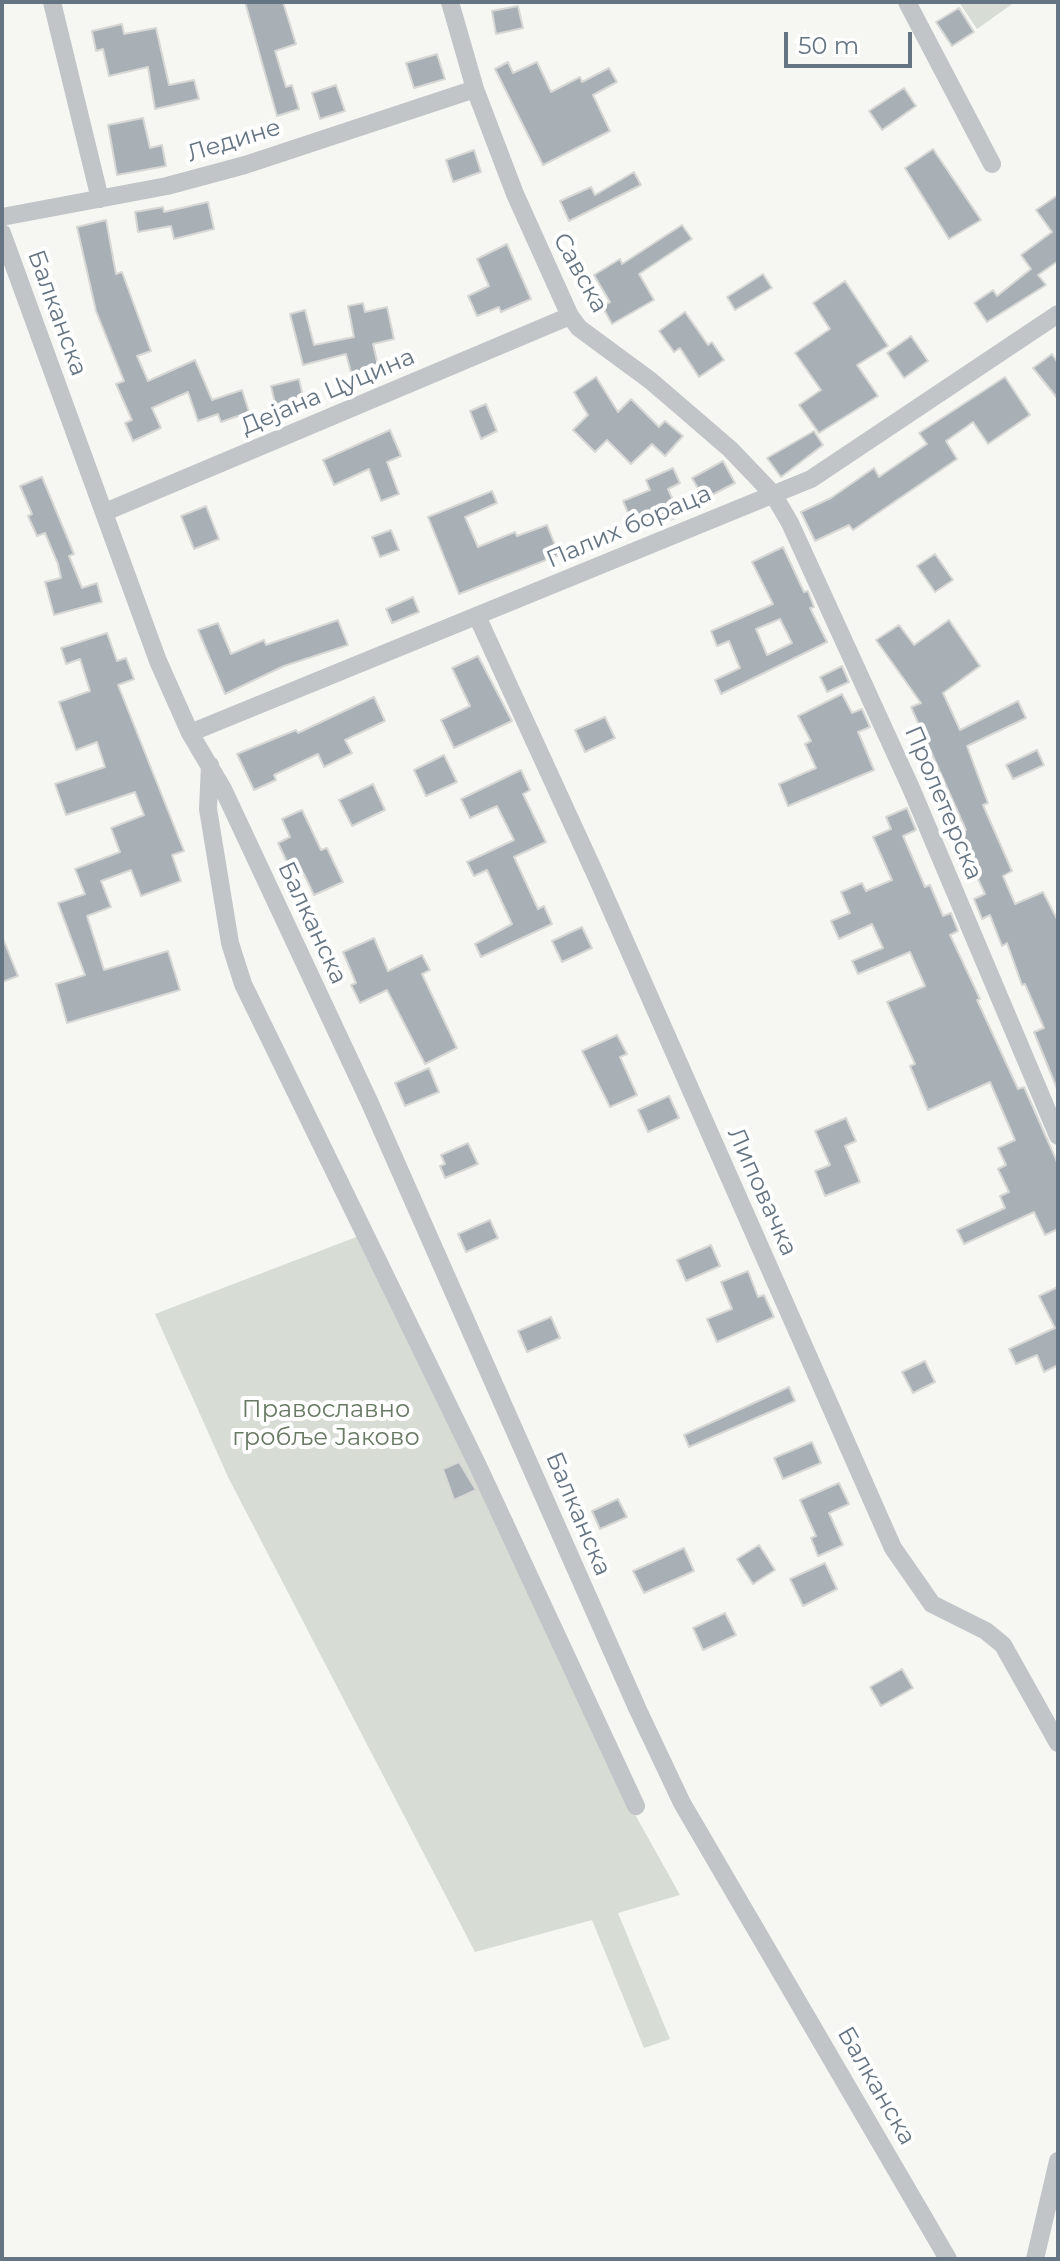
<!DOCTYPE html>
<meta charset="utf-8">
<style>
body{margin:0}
#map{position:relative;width:1060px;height:2261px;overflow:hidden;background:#f6f6f3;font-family:Montserrat,sans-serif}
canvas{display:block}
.frame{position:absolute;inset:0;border:4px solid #667583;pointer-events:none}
.scale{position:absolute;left:784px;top:32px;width:128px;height:36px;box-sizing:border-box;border:4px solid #667583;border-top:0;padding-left:10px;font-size:24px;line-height:28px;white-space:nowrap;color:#667583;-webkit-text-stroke:6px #fff;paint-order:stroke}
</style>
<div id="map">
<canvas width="1060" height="2261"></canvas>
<div class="frame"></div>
<div class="scale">50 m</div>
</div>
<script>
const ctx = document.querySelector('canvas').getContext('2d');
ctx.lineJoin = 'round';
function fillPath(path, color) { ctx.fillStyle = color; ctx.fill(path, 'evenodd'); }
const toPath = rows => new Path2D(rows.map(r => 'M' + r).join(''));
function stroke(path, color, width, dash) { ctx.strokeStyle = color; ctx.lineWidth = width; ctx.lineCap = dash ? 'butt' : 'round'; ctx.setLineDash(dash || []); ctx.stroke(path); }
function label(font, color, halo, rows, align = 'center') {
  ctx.font = font + ' Montserrat,sans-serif'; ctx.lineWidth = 8; ctx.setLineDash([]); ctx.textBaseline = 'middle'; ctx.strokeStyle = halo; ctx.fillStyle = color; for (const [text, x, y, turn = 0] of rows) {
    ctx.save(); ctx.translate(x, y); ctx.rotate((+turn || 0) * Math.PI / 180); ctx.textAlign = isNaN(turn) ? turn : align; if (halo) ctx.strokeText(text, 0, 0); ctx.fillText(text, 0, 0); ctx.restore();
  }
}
fillPath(toPath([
 [959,2,1015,2,977,29],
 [359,1236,637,1818,680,1895,618,1913,670,2039,644,2048,592,1920,475,1952,229,1479,155,1314]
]), '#d7ddd4');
const building = toPath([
 [245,2,283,2,296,44,275,51,286,87,292,85,299,109,277,116,245,2],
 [518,6,523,28,496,34,492,11,518,6],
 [959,8,974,32,952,46,936,22,959,8],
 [122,24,124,34,156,28,169,85,194,80,199,99,155,109,148,67,109,76,103,49,96,51,92,31,122,24],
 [437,54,445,79,414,88,406,63,437,54],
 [508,62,513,73,537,62,551,92,580,77,582,82,609,68,617,82,593,95,610,131,543,165,495,69,508,62],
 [336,85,345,111,320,119,312,93,336,85],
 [904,88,916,106,882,130,869,111,904,88],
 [143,118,150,148,162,145,166,166,117,175,108,125,143,118],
 [933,149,981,220,949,239,905,168,933,149],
 [474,150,481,172,453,182,446,160,474,150],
 [634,172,641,185,569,221,560,201,591,187,595,195,634,172],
 [1058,195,1058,261,1038,275,1046,285,987,322,974,303,993,290,997,296,1031,269,1021,255,1052,232,1036,210,1058,195],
 [208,202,214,229,174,239,171,226,138,232,135,212,163,207,164,212,208,202],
 [106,220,116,274,122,272,151,351,137,356,148,381,195,360,212,400,242,390,249,412,221,422,218,414,198,421,188,392,152,408,161,428,133,441,125,423,132,420,116,384,124,381,96,311,77,227,106,220],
 [682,225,692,239,639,274,654,300,612,324,602,306,610,302,594,275,620,259,622,264,682,225],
 [507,244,531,299,501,312,499,307,477,316,468,296,489,286,477,259,507,244],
 [763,274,772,288,735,310,727,297,763,274],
 [845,281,888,346,857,365,878,396,819,433,799,405,821,390,795,353,830,329,813,303,845,281],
 [363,303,365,312,387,307,394,339,373,344,379,370,352,376,346,354,303,365,290,314,305,310,314,345,354,337,348,306,363,303],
 [685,312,708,345,712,342,724,360,699,377,680,348,674,352,659,331,685,312],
 [911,336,928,361,904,378,887,353,911,336],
 [1052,354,1058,363,1058,399,1033,368,1052,354],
 [596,377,618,412,631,399,659,427,665,421,683,436,665,456,652,444,631,464,607,440,595,452,573,430,588,415,574,392,596,377],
 [1005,377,1030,415,988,444,973,422,946,441,957,459,853,530,849,525,815,541,801,512,831,498,874,468,879,477,927,444,919,433,1005,377],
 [299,379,304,401,276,408,271,386,299,379],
 [486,404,497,431,481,439,470,411,486,404],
 [390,430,401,456,387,462,399,494,381,501,369,469,334,485,323,460,390,430],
 [814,431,823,445,781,477,767,458,814,431],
 [723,461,735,483,704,499,692,478,723,461],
 [673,468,680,483,668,489,680,516,665,522,662,516,634,527,623,501,650,490,646,480,673,468],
 [42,477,74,554,69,556,82,588,97,583,102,602,54,615,45,582,61,578,58,564,45,533,37,536,28,516,32,514,20,486,42,477],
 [492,491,497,503,465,517,478,547,515,532,517,536,547,525,559,555,459,594,428,517,492,491],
 [206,506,219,539,194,549,181,516,206,506],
 [391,530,399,550,380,557,372,537,391,530],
 [783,547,804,592,808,591,814,607,810,608,827,642,721,694,715,680,740,668,729,641,717,646,711,631,773,604,752,562,783,547],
 [780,619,792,643,767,655,756,629,780,619],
 [935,554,953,580,935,592,917,566,935,554],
 [413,597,419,612,392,623,386,609,413,597],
 [338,620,348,645,284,666,225,694,198,630,218,623,231,654,264,640,266,645,338,620],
 [949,620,980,666,943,693,960,730,1018,701,1026,718,967,746,988,803,983,805,1012,871,1003,876,1015,904,1043,892,1058,921,1058,1091,1034,1032,1044,1028,1025,984,1022,985,1007,943,1002,946,990,915,982,919,974,899,985,894,957,834,966,830,911,707,921,703,876,640,899,625,914,645,949,620],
 [107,633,117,661,126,658,134,679,118,685,184,851,172,855,181,881,141,896,131,870,101,881,111,907,87,916,104,970,168,951,180,990,67,1023,56,984,85,975,58,903,85,894,75,869,120,852,111,828,144,815,135,792,66,815,55,784,105,767,97,742,76,750,59,702,90,691,80,659,66,664,61,648,107,633],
 [478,656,512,721,454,748,441,720,470,706,452,668,478,656],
 [842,666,849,682,827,692,820,677,842,666],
 [842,694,852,713,862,709,870,727,858,732,874,770,788,806,779,784,816,768,805,744,811,741,798,716,842,694],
 [374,697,385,721,345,740,352,753,324,767,318,754,274,775,276,780,254,790,237,754,296,730,298,733,374,697],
 [605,717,615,738,585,752,575,730,605,717],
 [1037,750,1044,765,1013,779,1006,765,1037,750],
 [444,755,457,782,426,796,414,770,444,755],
 [521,770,530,790,523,794,546,842,514,857,538,909,544,906,552,924,481,957,475,944,512,924,487,870,474,876,467,862,514,840,497,806,470,818,461,799,521,770],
 [373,784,385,810,352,826,339,800,373,784],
 [907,808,916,830,903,836,925,887,930,885,943,916,951,913,958,931,950,935,980,999,977,1000,1018,1089,1024,1087,1058,1164,1058,1229,1045,1235,1034,1212,964,1244,957,1230,1005,1208,1000,1196,1009,1192,998,1169,1006,1165,998,1148,1015,1140,990,1082,928,1110,910,1066,915,1064,887,1002,925,986,910,952,858,974,852,961,883,948,872,924,839,939,831,921,850,913,841,892,862,883,866,891,892,880,873,837,891,829,886,817,907,808],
 [302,810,321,850,327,848,343,882,314,895,304,874,295,879,278,843,290,837,282,819,302,810],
 [582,927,592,948,562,962,552,941,582,927],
 [2,936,18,976,2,982,2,936],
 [374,938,388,971,422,955,430,970,422,974,457,1048,425,1064,387,990,360,1003,351,985,356,983,343,952,374,938],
 [617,1035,627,1054,620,1057,637,1095,610,1107,582,1051,617,1035],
 [429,1068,439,1092,405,1106,395,1083,429,1068],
 [669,1096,679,1118,648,1132,638,1110,669,1096],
 [846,1118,856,1141,845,1146,860,1182,825,1196,815,1171,830,1165,815,1131,846,1118],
 [468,1143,478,1164,445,1178,440,1166,445,1164,441,1155,468,1143],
 [490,1220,498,1238,466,1252,458,1234,490,1220],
 [711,1245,720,1266,686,1281,677,1260,711,1245],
 [748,1271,758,1297,764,1295,774,1317,717,1342,707,1319,732,1309,721,1282,748,1271],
 [1058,1287,1058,1365,1044,1372,1037,1355,1016,1364,1009,1349,1055,1328,1039,1296,1058,1287],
 [551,1317,560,1338,527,1352,518,1331,551,1317],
 [925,1361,935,1382,913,1393,902,1372,925,1361],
 [789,1387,795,1401,689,1447,684,1435,789,1387],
 [812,1442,821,1463,783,1479,774,1458,812,1442],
 [459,1462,476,1490,454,1500,443,1469,459,1462],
 [839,1483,849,1504,829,1513,843,1545,818,1556,811,1538,816,1536,800,1500,839,1483],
 [618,1499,627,1517,600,1529,592,1511,618,1499],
 [759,1545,775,1570,753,1584,737,1559,759,1545],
 [684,1548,694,1571,644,1593,633,1571,684,1548],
 [825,1563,837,1589,803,1606,790,1579,825,1563],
 [725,1613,736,1635,703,1650,693,1628,725,1613],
 [902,1669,913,1688,881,1706,870,1687,902,1669]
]);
fillPath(building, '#a8b0b5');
stroke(building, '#d7d7d5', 2);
stroke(toPath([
 [52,2,100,199],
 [450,2,475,89,515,194,570,316,579,328,651,381,730,449,773,494,790,523,911,788,1058,1136],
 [907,2,992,164],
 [2,217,167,186,245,165,475,89],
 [2,233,158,661,190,733,223,789,369,1101,638,1710,682,1803,948,2259],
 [105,512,570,316],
 [477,616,598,880,893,1548,932,1604,986,1631,1003,1645,1058,1743],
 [190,733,811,479,1058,314],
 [210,765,208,809,230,943,243,984,478,1466,636,1806],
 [1035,2259,1058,2161]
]), '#c1c5c8', 18);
label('24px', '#667583', '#fff', [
 ["Ледине",234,141,-17],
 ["Савска",580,273,61],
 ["Балканска",57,313,70],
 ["Дејана Цуцина",328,392,-23],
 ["Палих бораца",629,527,-23],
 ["Пролетерска",943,803,67],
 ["Балканска",312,923,65],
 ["Липовачка",762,1192,66],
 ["Балканска",578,1514,67],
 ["Балканска",876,2086,60]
]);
label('24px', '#687a64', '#fff', [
 ["Православно",326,1410],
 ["гробље Јаково",326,1438]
]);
</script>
